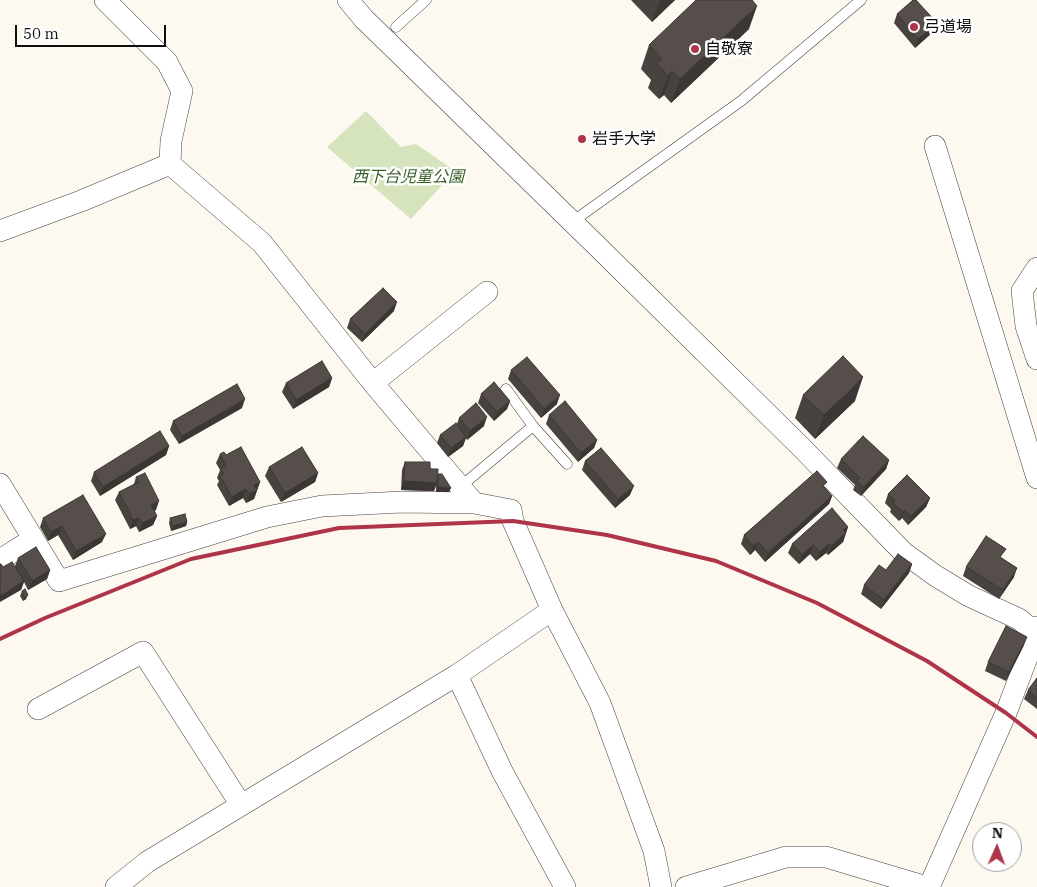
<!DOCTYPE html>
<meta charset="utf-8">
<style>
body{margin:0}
#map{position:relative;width:1037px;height:887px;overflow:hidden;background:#fdf9f0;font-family:"IBM Plex Serif",serif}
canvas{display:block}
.north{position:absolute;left:972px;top:822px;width:50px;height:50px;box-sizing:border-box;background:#fff;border:1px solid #9f9f9f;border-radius:50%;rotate:2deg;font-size:14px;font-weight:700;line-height:20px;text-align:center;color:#0e0e0e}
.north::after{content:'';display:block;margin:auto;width:18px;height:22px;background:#ae3548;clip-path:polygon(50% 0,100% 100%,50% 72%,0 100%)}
.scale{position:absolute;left:15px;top:25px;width:151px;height:22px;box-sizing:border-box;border:2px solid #0e0e0e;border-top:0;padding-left:6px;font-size:15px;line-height:18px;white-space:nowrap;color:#0e0e0e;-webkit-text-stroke:4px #fff;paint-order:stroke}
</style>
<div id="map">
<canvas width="1037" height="887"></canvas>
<div class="north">N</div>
<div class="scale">50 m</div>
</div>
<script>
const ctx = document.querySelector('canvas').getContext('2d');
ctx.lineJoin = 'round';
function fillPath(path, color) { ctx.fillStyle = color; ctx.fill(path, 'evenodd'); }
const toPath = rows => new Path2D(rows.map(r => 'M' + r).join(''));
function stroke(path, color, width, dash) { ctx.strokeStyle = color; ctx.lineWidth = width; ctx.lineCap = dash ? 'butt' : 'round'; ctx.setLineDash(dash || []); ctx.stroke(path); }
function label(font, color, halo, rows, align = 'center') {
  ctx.font = font + ' "IBM Plex Serif","Noto Sans JP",serif'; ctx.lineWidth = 5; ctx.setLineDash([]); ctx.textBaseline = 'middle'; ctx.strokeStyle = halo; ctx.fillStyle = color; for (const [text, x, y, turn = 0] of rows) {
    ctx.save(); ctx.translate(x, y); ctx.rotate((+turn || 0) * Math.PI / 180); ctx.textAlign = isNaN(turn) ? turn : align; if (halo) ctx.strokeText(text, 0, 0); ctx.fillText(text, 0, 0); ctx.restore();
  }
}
fillPath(toPath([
 [366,111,401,147,416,144,455,171,411,219,327,147]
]), '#d6e4bd');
const lane = toPath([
 [396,27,426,0],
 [572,222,741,101,861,0],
 [506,389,533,426,567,464],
 [460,487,533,426]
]);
const street = toPath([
 [105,0,167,62,182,91,171,141,170,164,262,243,373,383,474,503,511,510,513,521,552,610,600,703,654,851,661,887],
 [348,0,364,19,597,246,801,447,904,553,936,576,969,596,1019,619,1037,634],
 [935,146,1037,478],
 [0,231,81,201,170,164],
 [1037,268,1022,291,1026,326,1037,359],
 [373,383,487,292],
 [0,484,59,581,267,517,322,506,402,502,474,503],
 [0,560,33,539],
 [552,610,457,675,502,771,565,887],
 [38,709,143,652,241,805],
 [116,887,147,862,457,675],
 [686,887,786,857,826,857,927,887],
 [929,887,1006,713,1036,634,1037,627]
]);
stroke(lane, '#414141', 11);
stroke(street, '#414141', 22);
stroke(lane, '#fff', 10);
stroke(street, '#fff', 21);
stroke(toPath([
 [0,639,45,618,191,559,339,528,513,521,607,535,716,561,817,603,927,661,1006,713,1037,737]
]), '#ae3548', 4);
fillPath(toPath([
 [631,0,675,0,652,22],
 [695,0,752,0,749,29,671,103,664,95,659,99,648,88,651,80,641,69,649,45,696,1],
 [897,14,937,23,933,32,915,48,894,23],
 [394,311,362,342,347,328,350,319],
 [511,370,557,404,541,418,508,379],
 [332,378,329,387,293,409,282,392,286,383],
 [481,394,510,401,507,409,494,421,478,403],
 [803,395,855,401,815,439,795,418],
 [242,408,179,444,170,430,173,421],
 [549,415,597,440,594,448,578,462,546,424],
 [459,418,484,426,467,440,466,438,463,446,448,457,437,443,440,435,457,424],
 [169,446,166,455,100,496,91,481,94,472],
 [220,454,226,455,260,482,254,499,246,503,243,498,229,506,217,485,219,481,217,478,220,470,216,463],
 [841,459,889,460,886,469,861,496,853,490,855,485,837,468],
 [585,461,630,495,615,508,582,470],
 [405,462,430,469,437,475,449,492,436,492,436,485,434,491,401,490,402,470],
 [269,467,318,473,315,482,281,502,265,476],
 [136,477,156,510,154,511,157,516,153,525,139,532,136,526,130,529,115,500,119,492,134,484],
 [825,488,832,496,829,504,765,562,755,550,750,555,741,544,744,535],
 [888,494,930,498,926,507,908,525,902,518,899,521,890,512,891,509,885,503],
 [43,518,102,542,73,560,58,535,48,541,40,527],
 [170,518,187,522,186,526,171,531,169,523],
 [848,527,843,542,828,555,826,553,816,561,810,554,799,564,788,553,792,544],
 [18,558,50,570,47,579,28,590,24,582,21,590,3,567,15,566],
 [1002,558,1014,577,999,599,963,576,966,567],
 [912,564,909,573,881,609,861,594,864,585],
 [22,591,26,599,23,601,20,596],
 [1024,645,1006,681,985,671,988,662],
 [1037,678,1037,709,1024,699,1028,690]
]), '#494340');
fillPath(toPath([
 [660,0,675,0,652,22],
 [757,6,749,29,671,103,680,79],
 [937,23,933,32,915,48,918,39],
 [672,71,664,95,659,99,668,76],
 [397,302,394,311,362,342,365,334],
 [863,377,855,401,815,439,824,415],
 [332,378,329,387,293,409,296,400],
 [560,395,557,404,541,418,544,409],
 [245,399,242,408,179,444,182,436],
 [510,401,507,409,494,421,497,412],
 [487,417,484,426,467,440,470,431],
 [466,437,463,446,448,457,451,448],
 [597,440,594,448,578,462,581,453],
 [169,446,166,455,100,496,103,487],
 [889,460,886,469,861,496,864,487],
 [318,473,315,482,281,502,285,493],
 [404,481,437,483,434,491,401,490],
 [260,482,254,499,246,503,254,485],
 [634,486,630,495,615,508,618,499],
 [438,487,451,488,449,492,436,492],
 [246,489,243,498,229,506,232,497],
 [832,496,829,504,765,562,768,553],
 [930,498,926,507,908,525,911,516],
 [159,501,156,510,148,514,151,505],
 [905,510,902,518,899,521,903,512],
 [157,516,153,525,139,532,142,523],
 [139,518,136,526,130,529,133,520],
 [187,522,186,526,171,531,173,526],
 [62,526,58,535,48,541,51,532],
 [848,527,843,542,828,555,831,546,843,530],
 [106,534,102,542,73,560,76,551],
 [758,542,755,550,750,555,753,546],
 [829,544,826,553,816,561,820,552],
 [813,545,810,554,799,564,802,555],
 [912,564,909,573,881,609,884,600],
 [1017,568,1014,577,999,599,1003,590],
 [50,570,47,579,28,590,32,581],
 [24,581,21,590,0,602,0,596],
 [28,595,26,599,23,601,25,597],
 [1027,637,1024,645,1006,681,1009,672]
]), '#3c3734');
const building = toPath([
 [696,0,752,0,757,6,680,79,672,71,668,76,657,64,662,59,649,45,696,0],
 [913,0,916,0,937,23,918,39,897,14,913,0],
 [383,288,397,302,365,334,350,319,383,288],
 [843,356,863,377,824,415,803,395,843,356],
 [527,357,560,395,544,409,511,370,527,357],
 [322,361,332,378,296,400,286,383,322,361],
 [494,382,510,401,497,412,481,394,494,382],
 [237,384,245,399,182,436,173,421,237,384],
 [565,401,597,440,581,453,549,415,565,401],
 [476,403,487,417,470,431,459,418,476,403],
 [456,423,466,437,451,448,440,435,456,423],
 [160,431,169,446,103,487,94,472,160,431],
 [863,436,889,460,864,487,856,481,860,478,841,459,863,436],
 [241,447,260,482,254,485,257,490,249,494,246,489,232,497,220,476,224,474,221,469,226,466,220,454,224,452,226,455,241,447],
 [302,447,318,473,285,493,269,467,302,447],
 [601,448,634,486,618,499,585,461,601,448],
 [405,462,430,462,430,469,438,469,437,483,404,481,405,462],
 [817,471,827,482,823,486,832,496,768,553,758,542,753,546,744,535,817,471],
 [145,473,159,501,151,505,157,516,142,523,139,518,133,520,119,492,139,482,136,477,145,473],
 [438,474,442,474,451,488,438,487,438,474],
 [907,475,930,498,911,516,905,510,903,512,893,503,895,501,888,494,907,475],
 [83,495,106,534,76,551,62,526,51,532,43,518,83,495],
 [832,508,848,527,843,530,846,533,831,546,829,544,820,552,813,545,802,555,792,544,832,508],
 [185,514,187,522,173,526,170,518,185,514],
 [986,536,1006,549,1000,557,1017,568,1003,590,966,567,986,536],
 [36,547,50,570,32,581,18,558,36,547],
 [898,554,912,564,884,600,864,585,879,565,886,570,898,554],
 [12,562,24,581,0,596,0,564,1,564,3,567,12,562],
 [25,589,28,595,25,597,22,591,25,589],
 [1006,626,1027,637,1009,672,988,662,1006,626],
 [1037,678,1037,698,1028,690,1037,678]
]);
fillPath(building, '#554e4b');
stroke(building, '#3c3734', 1);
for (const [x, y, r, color] of [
 [914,27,5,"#ae3548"],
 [695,49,5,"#ae3548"],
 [582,139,5,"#ae3548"]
]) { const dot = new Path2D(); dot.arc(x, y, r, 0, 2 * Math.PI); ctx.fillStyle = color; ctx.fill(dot); stroke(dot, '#fff', 2); }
label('16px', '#0e0e0e', '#fff', [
 ["弓道場",924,27],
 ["自敬寮",705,49],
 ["岩手大学",592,139]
], 'left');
label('italic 16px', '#375e25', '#fff', [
 ["西下台児童公園",408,177]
]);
</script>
